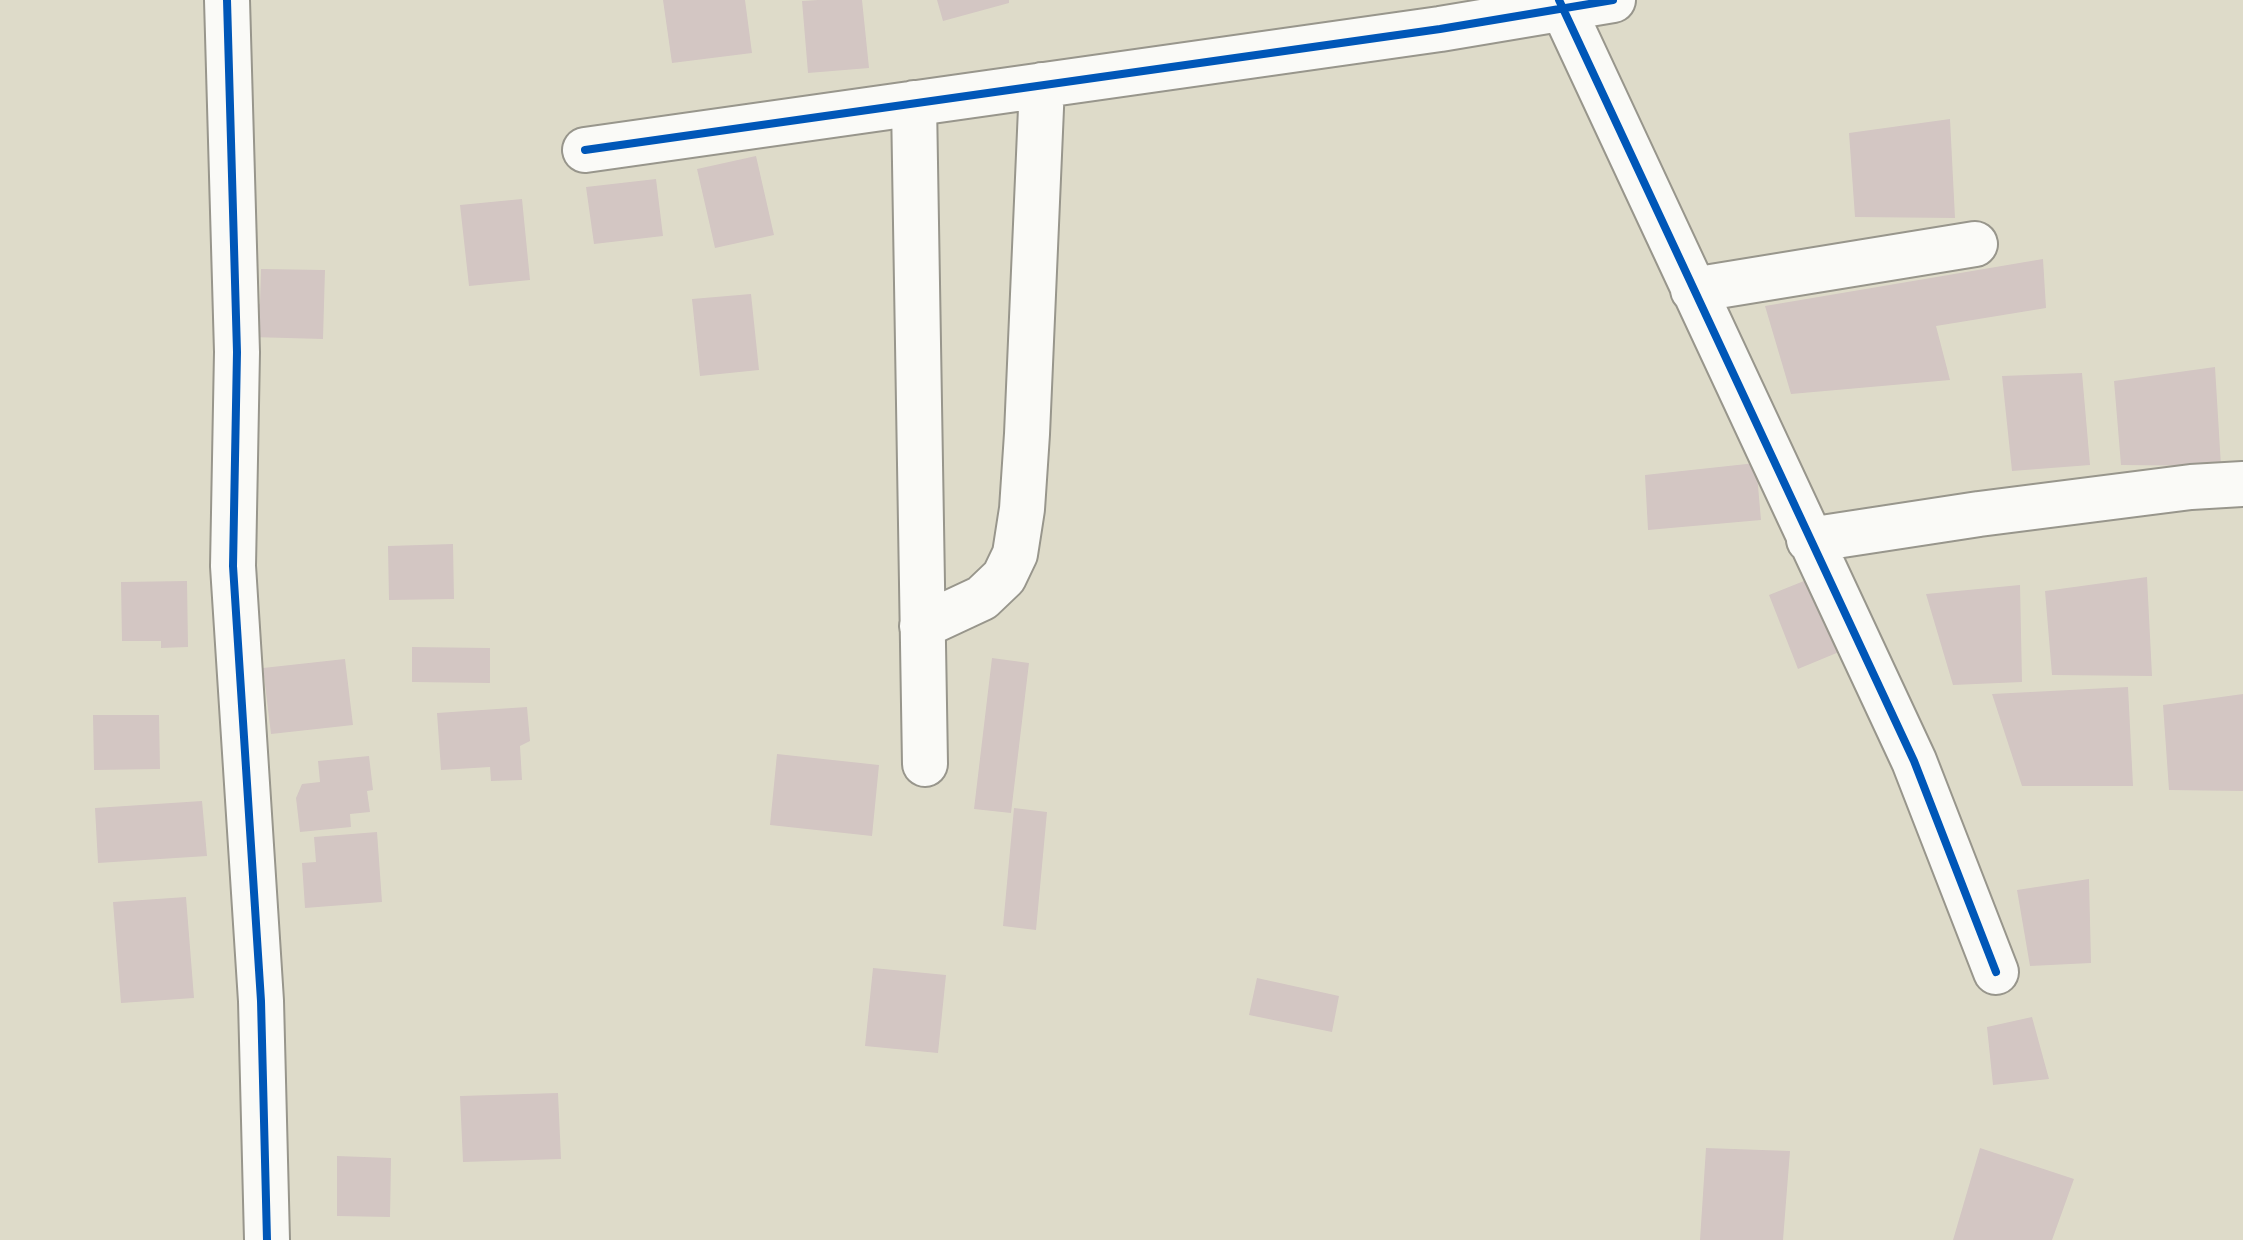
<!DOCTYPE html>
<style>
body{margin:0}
canvas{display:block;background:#dedbc9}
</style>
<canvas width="2243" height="1240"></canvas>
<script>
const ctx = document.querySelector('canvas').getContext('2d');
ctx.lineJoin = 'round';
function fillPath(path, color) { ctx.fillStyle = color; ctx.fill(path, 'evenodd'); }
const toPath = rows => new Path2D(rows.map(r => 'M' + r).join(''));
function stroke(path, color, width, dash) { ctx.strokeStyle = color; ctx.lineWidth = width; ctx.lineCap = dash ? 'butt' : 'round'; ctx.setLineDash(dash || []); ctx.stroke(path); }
fillPath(toPath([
 [663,0,745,0,752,53,672,63],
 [818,0,862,0,869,68,808,73,802,1],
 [937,0,1009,0,1009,3,943,21],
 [1950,119,1955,218,1855,217,1849,133],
 [756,156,774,235,715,248,697,169],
 [656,179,663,236,594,244,586,187],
 [522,199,530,280,469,286,460,205],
 [2043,259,2046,308,1936,326,1950,380,1791,394,1765,306],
 [261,269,325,270,323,339,251,337,252,304,260,304],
 [751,294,759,370,700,376,692,299],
 [2215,367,2221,466,2121,465,2114,381],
 [2082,373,2090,465,2012,471,2002,376],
 [1756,463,1761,520,1648,530,1645,475],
 [453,544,454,599,389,600,388,546],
 [2147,577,2152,676,2052,675,2045,591],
 [1809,579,1839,652,1798,669,1769,595],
 [187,581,188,647,161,648,161,641,122,641,121,582],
 [2020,585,2022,682,1953,685,1926,594],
 [412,647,490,648,490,683,412,682],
 [992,658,1029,663,1011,813,974,809],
 [345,659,353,725,271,734,263,668],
 [2128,687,2133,786,2022,786,1992,694],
 [2243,694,2243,791,2169,790,2163,705],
 [527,707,530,741,520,746,522,780,491,781,490,767,441,770,437,713],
 [93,715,159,715,160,769,94,770],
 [777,754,879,765,872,836,770,825],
 [369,756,373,790,367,791,370,812,350,814,351,827,300,832,296,798,302,784,320,782,318,761],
 [202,801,207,856,98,863,95,808],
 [1014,808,1047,812,1036,930,1003,926],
 [377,832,382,902,305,908,302,863,316,862,314,837],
 [2089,879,2091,963,2030,966,2017,890],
 [186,897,194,998,121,1003,113,902],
 [873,968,946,975,938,1053,865,1046],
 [1257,978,1339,996,1332,1032,1249,1015],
 [2032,1017,2049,1079,1993,1085,1987,1027],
 [558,1093,561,1159,463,1162,460,1096],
 [1706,1148,1790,1151,1783,1240,1700,1240],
 [1980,1148,2074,1179,2052,1240,1953,1240],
 [337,1156,391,1158,390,1217,337,1216]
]), '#d3c6c3');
const street = toPath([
 [227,0,237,352,233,566,261,1001,267,1240],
 [1559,0,1914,761,1996,972],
 [914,103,925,764],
 [585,150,1440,29,1613,0],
 [1693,290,1975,244],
 [1809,540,1979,514,2191,487,2243,484],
 [922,626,982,598,1004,577,1015,554,1022,509,1027,434,1042,85]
]);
stroke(street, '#98968c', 48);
stroke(street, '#fafaf7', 44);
stroke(toPath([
 [227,0,237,352,233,566,261,1001,267,1240],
 [1559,0,1914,761,1996,972],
 [585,150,1440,29,1613,0]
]), '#0057b8', 8);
</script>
